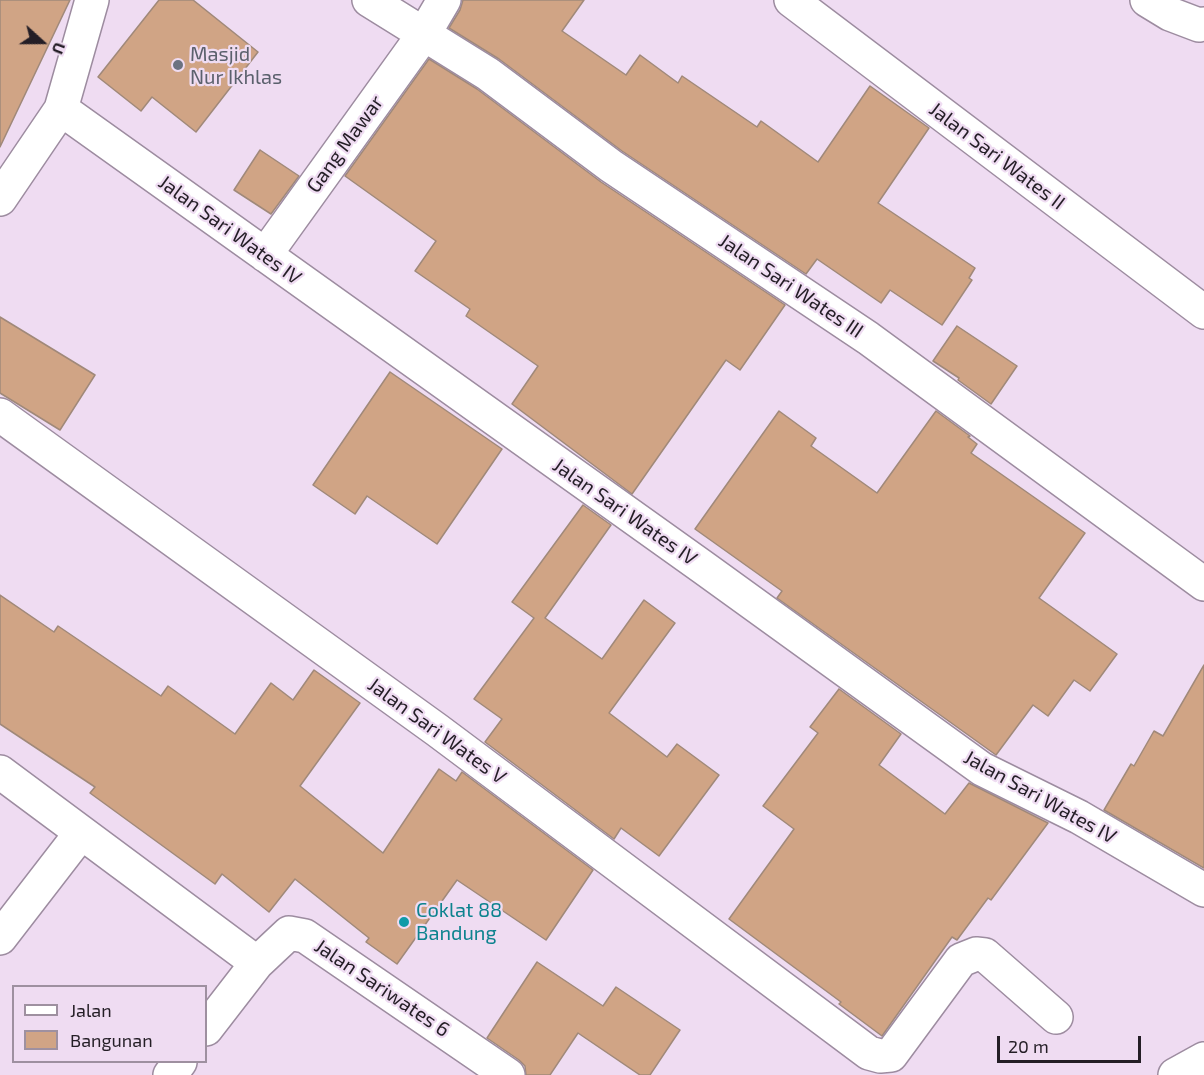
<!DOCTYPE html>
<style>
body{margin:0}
#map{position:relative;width:1204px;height:1075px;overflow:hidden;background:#efdcf2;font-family:"Exo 2",sans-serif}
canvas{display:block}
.legend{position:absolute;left:12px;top:985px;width:195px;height:78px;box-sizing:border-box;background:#efdcf2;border:2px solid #9e90a0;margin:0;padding:8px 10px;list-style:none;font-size:18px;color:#241e26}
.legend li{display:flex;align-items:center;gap:12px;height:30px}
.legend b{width:30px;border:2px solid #9e90a0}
.north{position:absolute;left:12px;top:12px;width:60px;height:60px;-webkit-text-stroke:4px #efdcf2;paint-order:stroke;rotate:111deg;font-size:16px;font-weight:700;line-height:24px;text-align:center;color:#241e26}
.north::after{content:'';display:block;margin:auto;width:21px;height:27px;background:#241e26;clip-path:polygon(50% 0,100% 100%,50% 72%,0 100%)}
.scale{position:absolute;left:997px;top:1036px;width:144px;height:27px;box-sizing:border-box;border:3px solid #241e26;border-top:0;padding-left:8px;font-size:18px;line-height:21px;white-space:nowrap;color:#241e26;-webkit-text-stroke:4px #efdcf2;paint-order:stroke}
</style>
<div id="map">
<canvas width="1204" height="1075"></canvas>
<ul class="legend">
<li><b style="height:8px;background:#fff"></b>Jalan</li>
<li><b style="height:16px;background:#d0a485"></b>Bangunan</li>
</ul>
<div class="north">U</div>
<div class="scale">20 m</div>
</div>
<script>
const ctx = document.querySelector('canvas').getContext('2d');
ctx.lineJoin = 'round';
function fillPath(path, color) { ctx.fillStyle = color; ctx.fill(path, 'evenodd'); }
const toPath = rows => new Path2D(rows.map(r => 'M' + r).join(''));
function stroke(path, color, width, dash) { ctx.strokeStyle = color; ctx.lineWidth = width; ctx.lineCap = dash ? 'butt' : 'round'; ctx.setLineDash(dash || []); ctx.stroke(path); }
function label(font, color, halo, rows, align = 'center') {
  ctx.font = font + ' "Exo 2",sans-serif'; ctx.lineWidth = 4.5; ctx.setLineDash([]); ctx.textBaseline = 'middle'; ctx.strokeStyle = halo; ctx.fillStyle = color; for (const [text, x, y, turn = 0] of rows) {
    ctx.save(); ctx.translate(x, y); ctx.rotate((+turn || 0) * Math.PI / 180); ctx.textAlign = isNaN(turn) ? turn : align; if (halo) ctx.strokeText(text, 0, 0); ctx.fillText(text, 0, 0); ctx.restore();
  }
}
const building = toPath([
 [0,0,70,0,0,147,0,0],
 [159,0,193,0,258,52,196,132,152,97,141,111,98,77,159,0],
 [463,0,584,0,562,31,626,75,640,55,678,83,682,76,757,127,761,121,818,162,870,86,929,128,878,203,975,268,969,278,972,280,942,325,890,290,881,303,817,259,806,274,622,151,499,59,449,28,460,10,463,0],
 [429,59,477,89,601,182,785,305,740,370,726,360,632,494,512,404,538,366,466,316,470,309,415,271,436,241,345,176,429,59],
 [260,150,299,176,271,214,234,190,260,150],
 [0,317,95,375,60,430,0,393,0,317],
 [957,326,1017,366,991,404,958,380,959,378,933,361,957,326],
 [390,372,502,449,437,544,367,496,355,514,313,485,390,372],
 [779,411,816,438,811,446,877,493,936,411,970,436,968,437,977,444,971,453,1085,533,1039,598,1117,654,1090,691,1074,680,1048,716,1033,705,996,755,777,598,782,591,695,529,779,411],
 [583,505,611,525,545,618,602,659,644,600,675,623,609,713,667,757,677,744,719,775,659,856,621,828,614,839,485,742,502,719,474,699,534,618,512,602,583,505],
 [0,595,54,632,58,626,161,696,168,686,235,734,271,683,293,700,314,670,360,703,300,786,383,853,439,769,456,781,462,772,593,870,546,940,457,880,397,964,366,942,369,938,295,879,269,912,222,874,215,884,90,793,95,787,0,724,0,595],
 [1204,665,1204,868,1104,810,1131,764,1134,766,1154,731,1163,736,1204,665],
 [839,689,901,734,879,765,945,814,969,783,1048,823,991,900,988,898,957,940,952,937,882,1036,839,1004,841,1002,729,919,794,829,763,806,818,733,810,727,839,689],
 [537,962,603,1006,616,987,680,1030,650,1075,640,1075,578,1033,550,1075,526,1075,525,1066,519,1060,487,1038,537,962]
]);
fillPath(building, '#d0a485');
stroke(building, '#a0897a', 1.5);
const minor = toPath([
 [369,0,488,74,611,166,868,338,1204,584],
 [791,0,1204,312],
 [1147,0,1170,14,1199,25,1204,24],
 [61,109,704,568,982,769,1079,817,1204,890],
 [0,199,61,109,92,0],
 [265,255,424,34,444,0],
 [0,415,437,730,869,1053,880,1056,891,1055,961,960,976,954,985,955,1056,1017],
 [0,772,257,963],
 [0,938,81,833],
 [206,1029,257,963,289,933,305,936,508,1075],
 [170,1075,180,1062],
 [1175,1075,1204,1059]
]);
stroke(minor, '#9d8ca0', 36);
stroke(minor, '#fff', 33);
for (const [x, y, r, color] of [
 [178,65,6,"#6b7280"],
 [404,922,6,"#0f9aa8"]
]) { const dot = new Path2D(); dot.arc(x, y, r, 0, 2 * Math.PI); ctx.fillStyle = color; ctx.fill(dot); stroke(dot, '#efdcf2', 2); }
label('20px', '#5b616d', '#efdcf2', [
 ["Masjid",190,54],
 ["Nur Ikhlas",190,77]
], 'left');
label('20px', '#241e26', '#efdcf2', [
 ["Gang Mawar",345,144,-54],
 ["Jalan Sari Wates II",997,156,37],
 ["Jalan Sari Wates IV",230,230,36],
 ["Jalan Sari Wates III",791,286,34],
 ["Jalan Sari Wates IV",625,512,35],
 ["Jalan Sari Wates V",437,731,36],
 ["Jalan Sari Wates IV",1040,797,29],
 ["Jalan Sariwates 6",382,988,34]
]);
label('20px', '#0d838f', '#efdcf2', [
 ["Coklat 88",416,910],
 ["Bandung",416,933]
], 'left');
</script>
